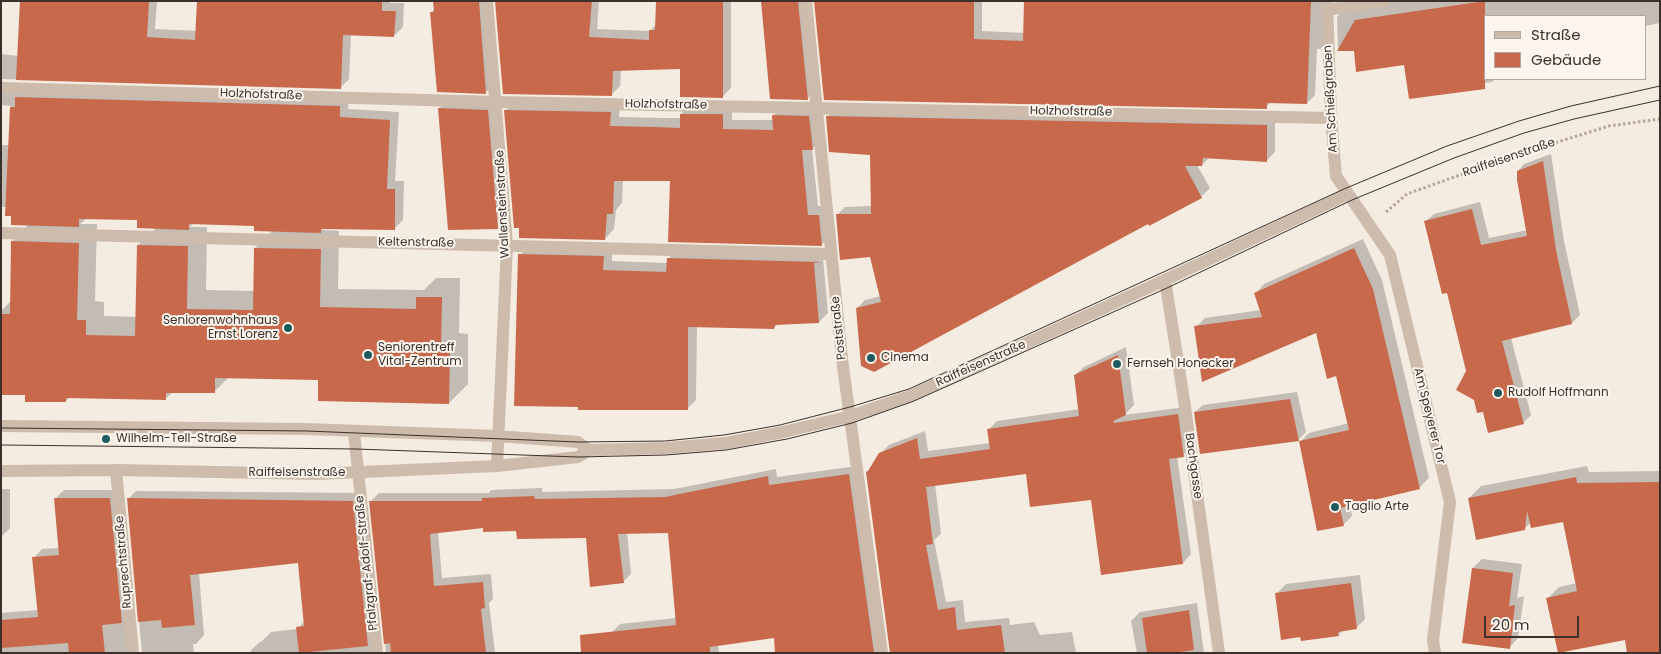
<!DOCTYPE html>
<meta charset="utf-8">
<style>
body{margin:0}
#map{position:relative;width:1661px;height:654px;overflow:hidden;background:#f4ebe1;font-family:Poppins,sans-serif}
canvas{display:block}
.frame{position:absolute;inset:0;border:2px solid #3b302b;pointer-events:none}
.legend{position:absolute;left:1484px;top:15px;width:162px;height:65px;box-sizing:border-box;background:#fbf5ee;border:1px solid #aea6a0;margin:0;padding:6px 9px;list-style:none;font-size:15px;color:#3b302b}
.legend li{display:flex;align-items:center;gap:10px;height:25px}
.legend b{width:25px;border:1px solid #aea6a0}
.scale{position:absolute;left:1484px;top:616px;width:95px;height:22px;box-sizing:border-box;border:2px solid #3b302b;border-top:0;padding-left:6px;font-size:15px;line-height:18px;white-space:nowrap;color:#3b302b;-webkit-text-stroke:4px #fbf5ee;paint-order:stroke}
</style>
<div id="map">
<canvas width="1661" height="654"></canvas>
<div class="frame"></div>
<ul class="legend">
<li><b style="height:6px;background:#cdbbac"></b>Straße</li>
<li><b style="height:14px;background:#c8694b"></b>Gebäude</li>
</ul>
<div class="scale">20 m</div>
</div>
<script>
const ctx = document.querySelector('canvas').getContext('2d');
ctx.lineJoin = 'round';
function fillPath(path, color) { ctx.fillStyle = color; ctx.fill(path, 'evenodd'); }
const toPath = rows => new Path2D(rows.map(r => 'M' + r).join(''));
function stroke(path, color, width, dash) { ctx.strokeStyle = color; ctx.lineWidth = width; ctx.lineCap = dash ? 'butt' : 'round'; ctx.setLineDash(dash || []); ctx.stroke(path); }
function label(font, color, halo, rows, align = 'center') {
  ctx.font = font + ' Poppins,sans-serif'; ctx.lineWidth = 4; ctx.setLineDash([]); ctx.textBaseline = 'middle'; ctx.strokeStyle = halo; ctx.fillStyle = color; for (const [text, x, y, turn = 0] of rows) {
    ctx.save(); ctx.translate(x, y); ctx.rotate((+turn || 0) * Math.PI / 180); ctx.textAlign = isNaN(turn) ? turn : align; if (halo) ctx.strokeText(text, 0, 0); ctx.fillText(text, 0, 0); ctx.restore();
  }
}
fillPath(toPath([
 [21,1,157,1,155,29,197,31,198,1,390,1,390,3,404,3,403,27,394,36,351,34,349,79,340,88,1,79,1,54,18,56],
 [434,1,488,1,495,84,486,92,438,91,431,13,435,8],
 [496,1,599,1,597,29,650,31,656,24,657,1,731,1,731,88,722,97,681,68,621,69,620,86,611,95],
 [762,1,807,1,816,90,807,99],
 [815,1,982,1,982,31,1025,33,1025,1,1327,1,1328,41,1320,49,1317,49,1315,95,1307,103,1271,102,1266,107,825,99],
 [1660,1,1660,23,1645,26,1645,16,1485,16,1485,79,1495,79,1492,82,1457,86,1405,64,1355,50,1338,50,1337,17,1345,9,1392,1],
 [1,79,5,86,349,97,348,109,399,112,395,181,404,181,403,220,394,229,324,228,322,230,339,231,338,289,424,290,436,278,460,278,459,333,468,334,468,384,449,403,320,379,229,377,214,392,173,392,165,399,70,397,66,401,26,394,1,393,1,311,11,301,12,242,29,224,12,215,6,207,1,207,1,145,9,145,11,106,1,105],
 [87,218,138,219,156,228,138,245,137,317,104,316,104,302,95,301,97,224,80,224],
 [194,223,256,224,273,230,255,248,254,291,206,290,207,227,190,227],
 [448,100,496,101,506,218,497,228,439,109],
 [515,101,620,103,619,117,665,118,681,118,681,114,691,104,732,105,732,120,774,120,773,116,783,106,819,107,822,140,812,149,818,206,829,206,832,235,822,244,669,241,671,180,623,179,622,203,616,210,614,229,605,239,505,111],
 [835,109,1275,117,1275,152,1266,161,1209,158,1202,165,1197,165,1210,188,1201,197,1148,222,874,371,857,308,865,300,881,296,871,256,837,215,845,207,872,206,871,154,827,117],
 [1551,154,1564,241,1580,315,1572,323,1511,338,1531,415,1523,423,1484,410,1468,371,1448,292,1426,221,1434,214,1480,202,1489,238,1528,230,1517,172,1524,164],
 [1363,239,1382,280,1429,478,1420,487,1350,504,1352,516,1343,525,1300,442,1309,433,1349,423,1337,375,1317,331,1196,327,1205,318,1261,310,1255,294,1264,284],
 [529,246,612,248,612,261,668,263,668,259,678,250,823,258,828,313,819,322,778,324,774,328,697,326,696,400,687,409,520,255],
 [1126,347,1134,405,1124,415,1186,407,1191,447,1183,455,1177,456,1191,554,1183,563,1092,499,1027,473,935,484,941,534,934,540,946,602,963,600,965,622,1009,618,1010,625,1034,622,1040,635,1072,632,1076,653,891,653,873,466,880,454,889,445,925,431,928,451,990,443,989,429,997,421,1080,409,1075,375,1084,367],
 [1297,392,1306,432,1298,440,1195,412,1203,405],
 [857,466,884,650,890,653,776,653,775,637,718,645,719,653,614,653,612,632,620,624,676,618,669,532,627,532,631,574,623,582,587,537,484,526,438,532,442,578,491,574,493,599,489,603,495,653,386,653,371,501,379,493,489,493,491,490,542,488,542,492,674,489,776,469,777,477],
 [1587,466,1589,472,1660,471,1660,653,1548,598,1559,587,1577,583,1564,520,1531,522,1524,529,1469,498,1481,486],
 [1,489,10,489,10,528,1,537],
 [64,490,118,490,135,650,141,653,1,653,1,613,38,610,34,558,42,549,60,548,56,498],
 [136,491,361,493,379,650,385,653,251,653,251,650,260,642,262,641,271,632,298,629,305,620,299,561,199,573,204,635,196,644,193,644,194,653,142,653,128,499],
 [1482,559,1522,564,1517,598,1524,596,1518,638,1509,648,1473,568],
 [1360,575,1365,619,1356,628,1344,630,1338,635,1277,593,1286,584],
 [1197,603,1204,653,1137,653,1131,621,1140,612]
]), '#0003');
fillPath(toPath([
 [20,1,149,1,147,37,195,40,197,1,382,1,382,11,396,11,394,37,343,35,341,89,16,80],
 [433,1,479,1,486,94,437,92,430,12,434,12],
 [495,1,592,1,589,37,649,40,649,30,655,30,656,1,723,1,723,98,680,97,680,69,613,71,612,96,503,94],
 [761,1,798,1,808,100,770,99],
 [814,1,974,1,974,39,1023,41,1024,1,1311,1,1307,104,1267,103,1267,109,824,100],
 [1485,1,1485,89,1409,99,1404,65,1356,72,1354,51,1337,51,1355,20],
 [15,97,340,106,340,117,390,120,387,189,395,189,395,230,321,229,321,233,254,231,254,226,189,224,189,230,137,228,137,220,79,219,79,227,11,225,11,216,5,216,10,107,15,107],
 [438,108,488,110,498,229,448,230],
 [504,110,611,112,610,126,655,127,680,128,680,114,723,114,723,129,773,130,772,115,809,116,813,150,802,150,808,215,819,215,822,246,668,242,670,181,614,181,613,214,607,214,605,240,519,238,519,228,514,228],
 [826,116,1267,125,1267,162,1203,158,1202,166,1185,166,1202,198,1149,226,1148,224,874,372,861,366,856,308,881,302,870,257,840,260,836,214,871,214,870,155,829,152],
 [1543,161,1556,250,1572,324,1502,341,1524,424,1488,433,1483,412,1477,413,1474,400,1456,390,1466,371,1447,293,1442,294,1424,221,1472,209,1481,245,1527,236,1517,180,1517,171],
 [11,241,79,243,77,320,86,320,86,335,135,336,137,245,188,246,187,309,253,310,254,248,321,249,320,307,416,309,416,297,442,297,441,352,450,352,449,404,318,401,318,380,215,378,215,393,166,393,166,400,66,398,66,402,25,402,25,395,1,395,1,314,10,314],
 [1354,248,1373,289,1420,489,1340,508,1344,526,1317,531,1299,441,1349,430,1336,376,1327,379,1316,333,1202,382,1194,326,1262,317,1254,293],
 [518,254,604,256,603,270,666,272,667,258,821,262,814,263,819,323,775,325,774,329,688,327,688,410,578,410,578,407,514,406],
 [1118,355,1126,415,1113,421,1114,423,1178,414,1184,457,1169,459,1183,564,1101,575,1091,500,1030,507,1026,474,926,487,933,544,926,545,938,610,955,607,957,630,1001,625,1005,653,890,653,866,472,868,471,879,453,917,438,920,459,990,449,987,429,1079,416,1074,375],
 [1290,399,1299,441,1200,454,1194,412],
 [849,474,874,653,775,653,774,638,710,647,710,653,581,653,580,635,676,625,668,533,618,534,624,583,590,587,586,538,517,539,516,531,483,532,483,528,430,534,434,586,483,582,485,608,481,609,486,653,391,653,390,643,384,644,369,501,482,501,482,498,534,496,535,499,665,497,768,476,769,485],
 [1576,477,1577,483,1660,482,1660,653,1627,653,1625,640,1558,653,1546,598,1577,591,1563,522,1531,528,1527,511,1525,530,1476,540,1468,498],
 [54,498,110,498,122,623,102,625,105,653,69,653,68,643,1,648,1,620,38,617,32,557,59,555],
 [127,498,353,501,368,646,299,653,296,627,304,626,298,563,190,575,195,625,162,628,161,620,138,622],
 [1472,568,1513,573,1509,606,1515,605,1510,649,1462,643],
 [1351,583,1357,629,1338,632,1339,636,1301,641,1300,637,1281,640,1275,593],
 [1189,610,1194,650,1174,653,1147,653,1142,618]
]), '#c8694b');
stroke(toPath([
 [1386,212,1407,194,1513,156,1609,126,1660,119]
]), '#b9a596', 3, [2.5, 2.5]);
stroke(toPath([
 [487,1,507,245,497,466],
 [806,1,842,359,882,653],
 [1327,1,1331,118,1336,176,1390,255,1450,502,1433,640,1435,653],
 [1327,10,1384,1],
 [1,88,497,102,1331,118],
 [1,233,831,254],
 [1165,280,1184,400,1219,653],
 [1,426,307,429,497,436,578,442,589,450],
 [354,432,377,653],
 [116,470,133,653],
 [1,471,116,470,317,474,497,466,578,457,589,450,667,448,726,443,783,432,851,416,910,396,1165,280,1348,194]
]), '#cdbbac', 12);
stroke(toPath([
 [1,428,307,431,578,442,665,441,724,435,780,425,850,407,909,389,1344,189,1447,146,1519,121,1571,106,1660,86],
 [1,445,356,449,578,457,666,455,726,450,787,439,852,423,914,401,1167,288,1352,200,1454,158,1524,133,1574,119,1660,100]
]), '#3b302b', 1);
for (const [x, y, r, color] of [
 [288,328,5,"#1f5a5e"],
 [368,355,5,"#1f5a5e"],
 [871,358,5,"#1f5a5e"],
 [1117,364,5,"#1f5a5e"],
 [1498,393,5,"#1f5a5e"],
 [106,439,5,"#1f5a5e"],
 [1335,507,5,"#1f5a5e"]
]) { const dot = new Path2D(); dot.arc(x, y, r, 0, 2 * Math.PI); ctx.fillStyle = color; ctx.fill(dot); stroke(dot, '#fbf5ee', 2); }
label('12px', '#3b302b', '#fbf5ee', [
 ["Holzhofstraße",261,95,2],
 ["Am Schießgraben",1331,99,-93],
 ["Holzhofstraße",666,105,1],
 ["Holzhofstraße",1071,112,1],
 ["Raiffeisenstraße",1509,158,-19],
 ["Wallensteinstraße",503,204,-93],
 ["Keltenstraße",416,243,1],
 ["Poststraße",839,328,-96],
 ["Raiffeisenstraße",981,364,-24],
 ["Am Speyerer Tor",1429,416,76],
 ["Bachgasse",1193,466,82],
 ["Raiffeisenstraße",297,473],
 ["Ruprechtstraße",124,562,-95],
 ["Pfalzgraf-Adolf-Straße",367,563,-96]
]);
label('12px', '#3b302b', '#fbf5ee', [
 ["Seniorenwohnhaus",278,321,"right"],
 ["Ernst Lorenz",278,335,"right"],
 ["Seniorentreff",378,348],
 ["Vital-Zentrum",378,362],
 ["Cinema",881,358],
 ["Fernseh Honecker",1127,364],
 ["Rudolf Hoffmann",1508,393],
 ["Wilhelm-Tell-Straße",116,439],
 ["Taglio Arte",1345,507]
], 'left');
</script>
